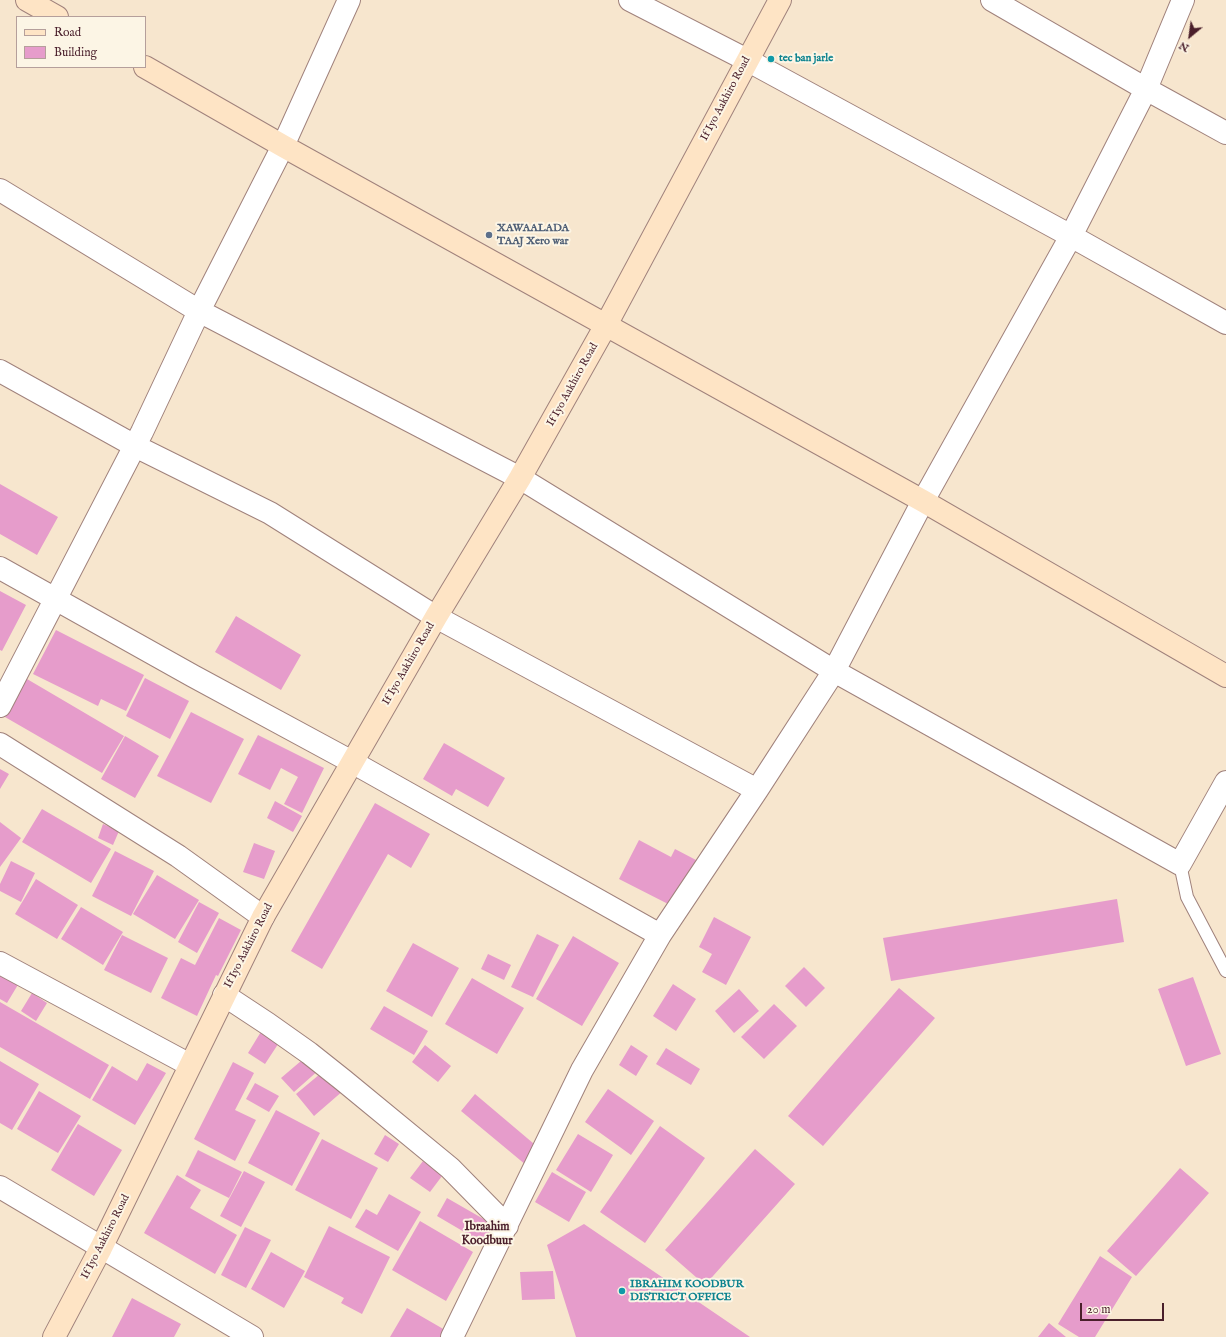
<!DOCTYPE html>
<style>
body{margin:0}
#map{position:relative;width:1226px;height:1337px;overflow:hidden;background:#f7e6ce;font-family:"IM FELL English",serif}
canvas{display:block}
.legend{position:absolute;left:16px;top:16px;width:130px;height:52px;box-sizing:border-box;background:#fcf5e5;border:1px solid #b59f9b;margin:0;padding:5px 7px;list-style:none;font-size:12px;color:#4a1f2b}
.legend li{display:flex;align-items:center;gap:8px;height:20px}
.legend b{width:20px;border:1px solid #b59f9b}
.north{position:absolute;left:1170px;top:16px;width:40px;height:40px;-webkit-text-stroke:3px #fcf5e5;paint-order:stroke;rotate:209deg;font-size:11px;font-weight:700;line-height:16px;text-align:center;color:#4a1f2b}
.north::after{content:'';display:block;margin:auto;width:14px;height:18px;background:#4a1f2b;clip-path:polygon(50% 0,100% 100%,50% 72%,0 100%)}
.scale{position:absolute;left:1080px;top:1303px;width:84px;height:18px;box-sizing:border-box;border:2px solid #4a1f2b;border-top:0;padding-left:5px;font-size:12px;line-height:14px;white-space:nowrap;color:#4a1f2b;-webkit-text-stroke:3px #fcf5e5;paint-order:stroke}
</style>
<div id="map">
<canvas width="1226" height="1337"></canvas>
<ul class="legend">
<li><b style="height:5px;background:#fee4c5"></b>Road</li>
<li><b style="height:11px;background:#e69ccb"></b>Building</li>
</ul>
<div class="north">N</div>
<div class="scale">20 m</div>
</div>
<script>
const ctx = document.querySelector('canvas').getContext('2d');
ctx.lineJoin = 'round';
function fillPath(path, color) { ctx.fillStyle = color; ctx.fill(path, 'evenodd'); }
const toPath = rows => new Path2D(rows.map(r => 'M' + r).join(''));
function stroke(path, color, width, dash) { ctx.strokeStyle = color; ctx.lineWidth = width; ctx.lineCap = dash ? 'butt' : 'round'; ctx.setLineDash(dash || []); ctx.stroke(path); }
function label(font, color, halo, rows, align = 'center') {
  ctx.font = font + ' "IM FELL English",serif'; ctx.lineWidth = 4; ctx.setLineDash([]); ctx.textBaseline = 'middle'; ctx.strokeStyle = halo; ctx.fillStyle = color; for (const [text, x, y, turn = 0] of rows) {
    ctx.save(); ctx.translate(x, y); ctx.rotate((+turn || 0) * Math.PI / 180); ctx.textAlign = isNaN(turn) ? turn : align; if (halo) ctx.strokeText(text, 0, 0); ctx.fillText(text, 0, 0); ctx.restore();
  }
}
fillPath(toPath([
 [0,484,58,517,37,555,0,534],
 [0,591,26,605,2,651,0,650],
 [236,616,301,655,281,690,215,652],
 [56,630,144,675,126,711,101,699,98,706,33,674],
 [145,678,189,701,170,739,126,716],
 [27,679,124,736,102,773,5,717],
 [191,712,244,739,211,803,157,776],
 [258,735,324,768,302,813,284,804,298,777,281,768,270,790,238,774],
 [125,736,159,756,135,798,101,779],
 [444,743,505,778,488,807,456,789,452,796,423,779],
 [0,769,9,774,0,789],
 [275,801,302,816,293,832,267,818],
 [375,803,430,834,411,868,388,854,322,969,291,951],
 [42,809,111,849,91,883,22,842],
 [0,822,21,838,0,867],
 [103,824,119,831,113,845,98,838],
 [639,840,671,857,675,849,696,860,672,906,619,879],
 [254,843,275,851,264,879,243,872],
 [115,851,154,871,131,916,92,896],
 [11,861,35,873,21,902,0,891,0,884],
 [157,875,199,900,175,939,133,914],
 [36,879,78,905,57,939,15,914],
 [1117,899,1124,942,891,981,883,938],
 [199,902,219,913,197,953,178,942],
 [81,907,123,932,103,965,61,939],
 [714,917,751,937,726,985,702,972,712,954,699,947],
 [219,918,241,930,218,976,216,975,197,1016,161,998,181,958,195,965],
 [537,934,559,945,533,997,511,987],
 [122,935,168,958,151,993,104,970],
 [573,936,619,963,582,1026,536,999],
 [413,943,459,968,432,1017,386,991],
 [488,954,511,965,504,980,481,969],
 [804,967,825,988,806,1007,785,986],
 [0,972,19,983,7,1003,0,999],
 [1193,977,1221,1054,1186,1066,1158,989],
 [472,978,524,1008,497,1054,445,1024],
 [673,984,696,999,676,1031,653,1016],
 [899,988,935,1018,823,1146,788,1116],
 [739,989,759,1011,734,1033,715,1011],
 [32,993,47,1003,36,1021,21,1011],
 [0,1002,109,1065,90,1099,0,1047],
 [774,1004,797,1026,764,1059,741,1037],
 [384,1006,428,1031,414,1055,370,1029],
 [270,1017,288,1029,265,1064,248,1053],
 [425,1045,451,1066,438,1082,412,1062],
 [631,1045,648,1056,636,1076,619,1065],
 [666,1048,700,1069,691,1085,656,1064],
 [308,1055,320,1069,294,1092,281,1078],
 [0,1061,39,1084,12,1130,0,1123],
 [233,1062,254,1073,235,1110,256,1120,235,1161,194,1139],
 [147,1063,166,1073,135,1125,92,1100,112,1066,137,1081],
 [326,1069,344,1090,314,1116,296,1094],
 [255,1083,279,1096,269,1112,246,1099],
 [608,1089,654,1121,631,1155,585,1122],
 [39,1091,81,1116,58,1153,17,1129],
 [475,1094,540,1149,526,1165,461,1111],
 [276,1110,320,1133,292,1186,248,1163],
 [78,1124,122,1150,94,1196,51,1170],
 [660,1126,705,1158,645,1243,600,1212],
 [578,1134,613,1155,591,1192,556,1170],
 [385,1135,399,1144,388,1162,374,1154],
 [322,1139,378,1168,351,1219,295,1190],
 [755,1149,795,1184,705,1285,665,1250],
 [198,1150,242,1172,229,1198,185,1176],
 [423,1161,442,1176,430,1192,410,1178],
 [1180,1168,1209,1193,1136,1276,1107,1251],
 [244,1171,265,1182,241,1227,220,1216],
 [552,1172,586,1192,569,1222,535,1202],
 [177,1175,201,1190,190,1208,237,1235,215,1274,144,1233],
 [389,1194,421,1212,398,1251,355,1227,366,1209,377,1215],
 [447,1198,494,1225,483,1243,437,1216],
 [420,1221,473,1252,446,1301,392,1270],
 [584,1224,750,1337,576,1337,547,1245],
 [329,1226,390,1257,362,1314,341,1303,344,1298,304,1277],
 [245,1227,271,1240,246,1288,221,1275],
 [271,1252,305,1271,284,1308,251,1289],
 [1100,1256,1132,1277,1095,1337,1079,1337,1058,1324],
 [553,1271,555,1299,522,1300,520,1272],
 [132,1298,181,1324,174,1337,112,1337],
 [407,1308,445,1330,441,1337,390,1337],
 [1049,1323,1066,1337,1038,1337]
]), '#e69ccb');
const lane = toPath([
 [1180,864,1187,897,1226,971]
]);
const street = toPath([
 [630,0,747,60,1071,236,1226,323],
 [992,0,1146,89,1226,133],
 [0,190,199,311,520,478,834,671,1180,864,1226,782],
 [0,371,135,446,270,513,436,617,757,790],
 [0,568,193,676,352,762,660,935],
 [0,706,142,432,199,311,283,146,349,0],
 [0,744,178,856,263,917],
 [0,963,190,1065],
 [224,995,268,1024,309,1053,343,1080,450,1168,507,1226],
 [0,1187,252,1337],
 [452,1337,582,1070,660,935,757,790,834,671,923,501,1071,236,1146,89,1183,0]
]);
const secondary = toPath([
 [27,0,57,17],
 [145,67,283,146,923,501,1226,676],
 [54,1337,101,1248,263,917,436,617,520,478,606,325,780,0]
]);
stroke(lane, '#a0827c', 14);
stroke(street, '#a0827c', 24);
stroke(secondary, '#a0827c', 24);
stroke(lane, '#fff', 12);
stroke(street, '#fff', 22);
stroke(secondary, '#fee4c5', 22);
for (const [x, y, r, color] of [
 [771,59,4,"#0f9aa8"],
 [489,235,4,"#5c6f8a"],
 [622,1291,4,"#0f9aa8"]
]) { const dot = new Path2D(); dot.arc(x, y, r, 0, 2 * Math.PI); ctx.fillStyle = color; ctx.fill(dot); stroke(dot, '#fcf5e5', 1.5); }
label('bold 11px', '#0d838f', '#fcf5e5', [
 ["tec ban jarle",779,59],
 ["IBRAHIM KOODBUR",630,1285],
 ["DISTRICT OFFICE",630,1298]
], 'left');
label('11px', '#4a1f2b', '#fcf5e5', [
 ["If Iyo Aakhiro Road",726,99,-62],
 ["If Iyo Aakhiro Road",573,385,-61],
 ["If Iyo Aakhiro Road",409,664,-60],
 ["If Iyo Aakhiro Road",249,946,-63],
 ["If Iyo Aakhiro Road",106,1237,-63]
]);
label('bold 11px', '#4e5e75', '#fcf5e5', [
 ["XAWAALADA",497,229],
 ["TAAJ Xero war",497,242]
], 'left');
label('bold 12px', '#4a1f2b', '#fcf5e5', [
 ["Ibraahim",487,1228],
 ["Koodbuur",487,1242]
]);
</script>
